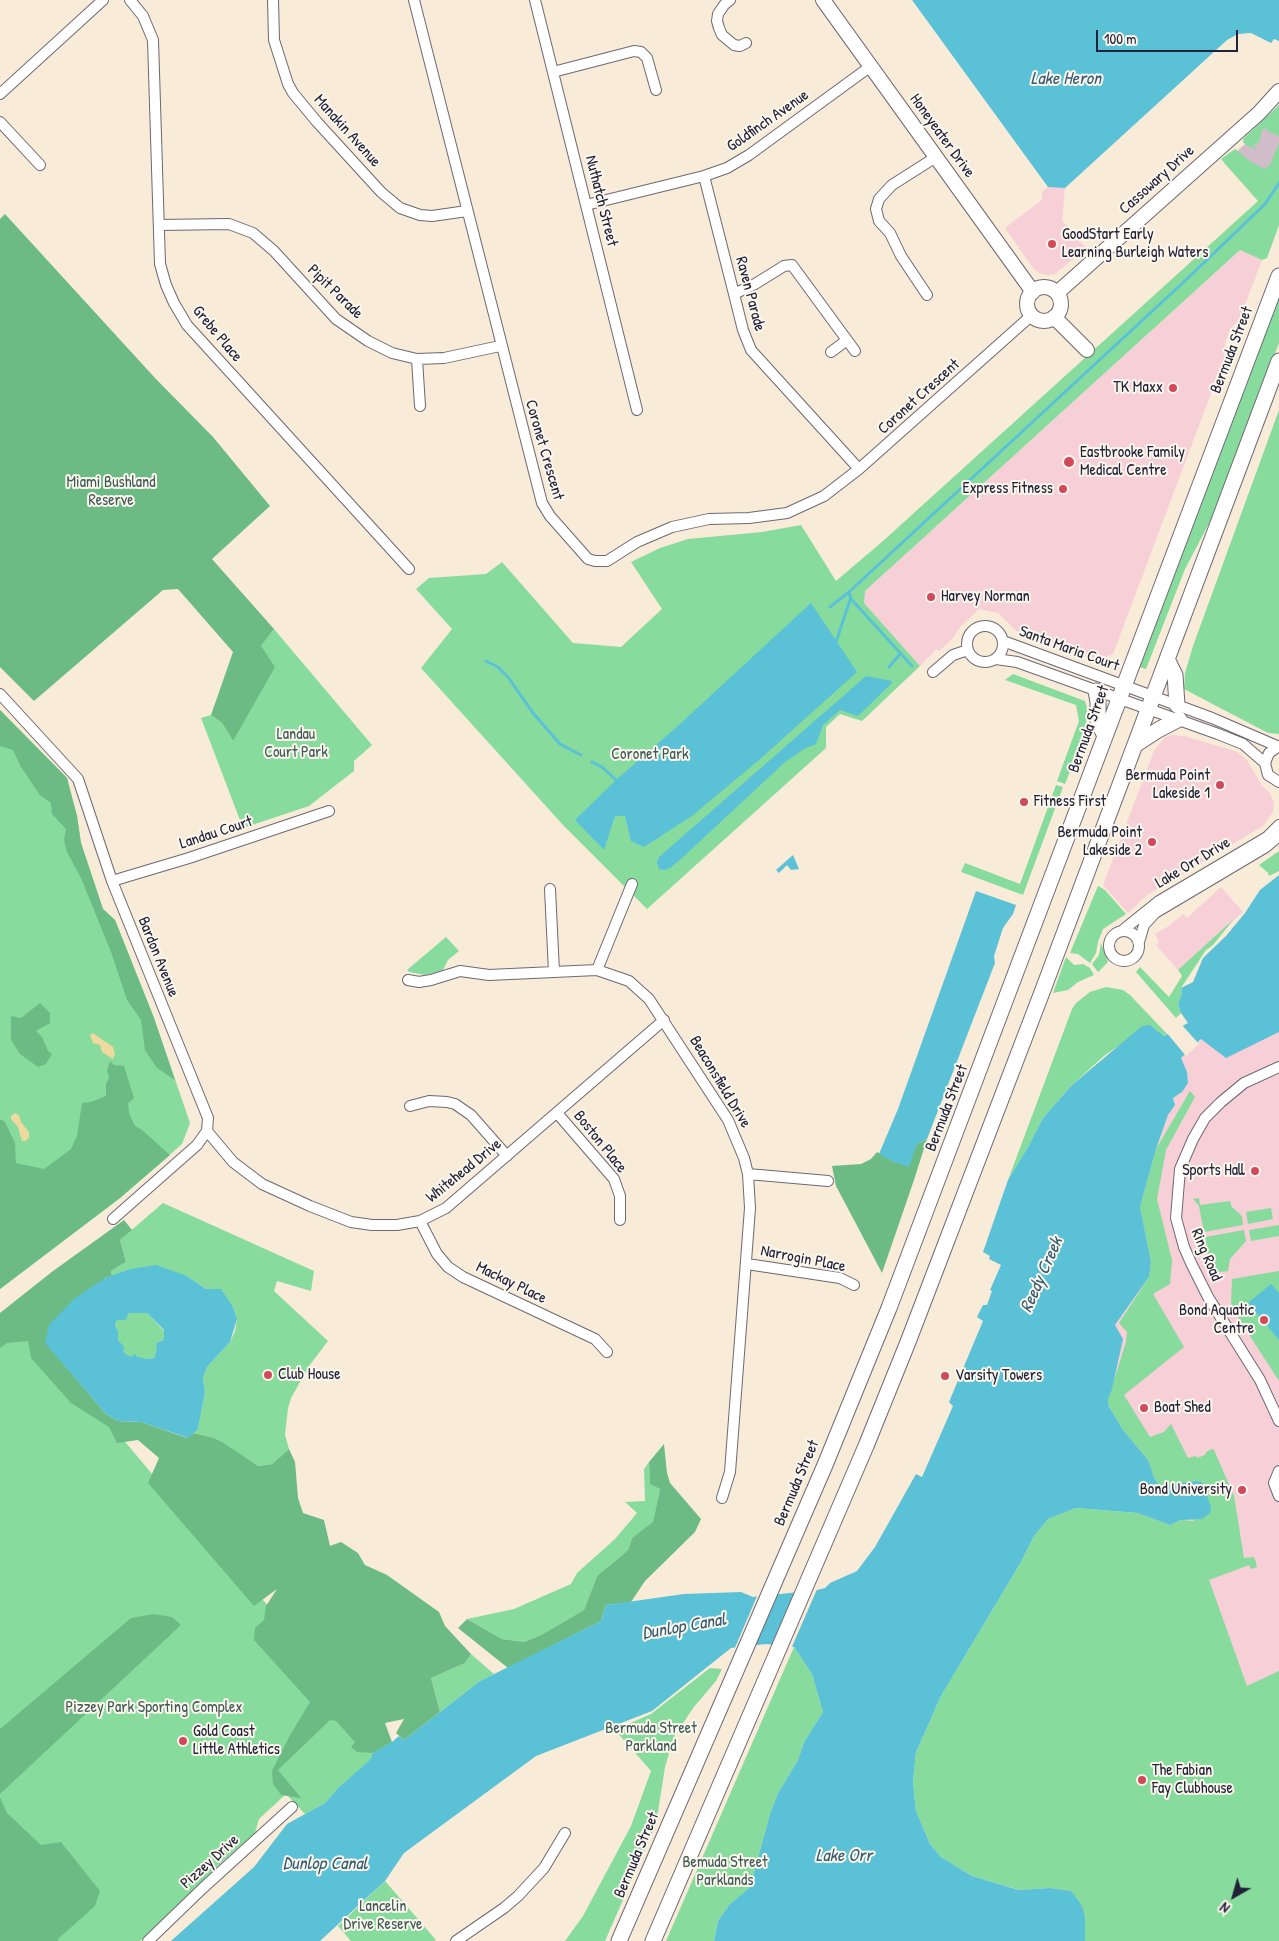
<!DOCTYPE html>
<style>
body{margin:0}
#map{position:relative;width:1279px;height:1941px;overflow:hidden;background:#f8ebd8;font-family:"Patrick Hand",sans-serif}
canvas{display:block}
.north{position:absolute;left:1209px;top:1871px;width:50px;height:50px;-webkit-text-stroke:4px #fbf7ec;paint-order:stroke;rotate:218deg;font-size:14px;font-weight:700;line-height:20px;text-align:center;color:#22223b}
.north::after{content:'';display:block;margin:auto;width:18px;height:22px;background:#22223b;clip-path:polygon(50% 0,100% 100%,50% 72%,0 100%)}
.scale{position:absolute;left:1096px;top:30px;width:142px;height:22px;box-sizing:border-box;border:2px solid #22223b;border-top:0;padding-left:6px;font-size:15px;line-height:18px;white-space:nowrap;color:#22223b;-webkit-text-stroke:4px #fbf7ec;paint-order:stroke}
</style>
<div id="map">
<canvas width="1279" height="1941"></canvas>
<div class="north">N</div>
<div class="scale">100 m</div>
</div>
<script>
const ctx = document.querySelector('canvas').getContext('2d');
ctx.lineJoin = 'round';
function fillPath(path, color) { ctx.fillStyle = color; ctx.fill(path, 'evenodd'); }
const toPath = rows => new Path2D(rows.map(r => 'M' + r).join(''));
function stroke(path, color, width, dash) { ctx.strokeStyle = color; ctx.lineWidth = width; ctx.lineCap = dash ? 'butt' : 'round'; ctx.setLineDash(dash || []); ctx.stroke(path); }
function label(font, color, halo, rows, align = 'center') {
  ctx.font = font + ' "Patrick Hand",sans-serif'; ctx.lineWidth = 4; ctx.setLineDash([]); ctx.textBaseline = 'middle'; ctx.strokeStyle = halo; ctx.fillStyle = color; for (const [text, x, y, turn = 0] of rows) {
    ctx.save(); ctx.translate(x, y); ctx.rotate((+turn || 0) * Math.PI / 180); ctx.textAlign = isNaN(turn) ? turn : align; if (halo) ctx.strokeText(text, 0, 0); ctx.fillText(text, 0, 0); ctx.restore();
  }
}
fillPath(toPath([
 [1048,187,1065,188,1062,220,1086,248,1055,274,1048,275,1039,273,1033,268,1005,228,1042,200,1042,192],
 [1240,250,1262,260,1240,318,1229,331,1225,343,1224,359,1113,654,1096,661,1023,635,1015,630,998,613,979,609,961,626,953,638,939,651,937,649,920,666,864,603,864,592],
 [1173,735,1184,736,1228,749,1237,752,1246,759,1263,787,1270,793,1274,804,1273,812,1263,826,1147,895,1128,913,1103,885,1154,751,1165,737],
 [1221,887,1243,912,1178,970,1156,945,1159,942,1155,934,1169,926,1183,914,1187,918],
 [1279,1032,1279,1941,1085,1941,1085,1918,1066,1891,1050,1888,1138,1513,1123,1430,1108,1405,1115,1325,1149,1277,1140,1207,1156,1149,1168,1115,1175,1105,1173,1098,1182,1092,1187,1072,1181,1058,1202,1039]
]), '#f6cfd7');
fillPath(toPath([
 [1265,126,1268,129,1279,129,1279,156,1268,182,1258,200,1224,163]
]), '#d1bdc9');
fillPath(toPath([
 [1279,105,1279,136,1265,130,1267,129,1266,127,1262,130,1259,142,1252,146,1257,147,1256,149,1246,145,1243,142,1243,139],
 [1279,143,1279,225,1267,258,1262,260,1240,250,865,591,864,603,920,666,862,721,840,714,826,727,826,748,647,909,563,825,421,668,452,629,416,589,429,578,486,574,502,562,573,643,621,647,662,609,631,562,660,548,688,539,762,532,801,525,836,581,883,541,1258,201,1221,159,1235,149,1251,162,1265,169,1267,166,1269,167],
 [1279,296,1279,343,1216,510,1185,569,1146,669,1139,667],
 [1279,410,1279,734,1268,733,1184,689,1185,673,1193,646],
 [274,629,372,745,354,761,354,771,309,806,243,828,201,718,211,715,222,723,233,741,261,646],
 [1013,674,1085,701,1087,708,1086,729,1065,784,1057,781,1079,721,1076,705,1005,680],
 [0,710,67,778,77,816,81,843,103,909,115,920,129,955,154,1018,190,1123,182,1144,120,1198,0,1289],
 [1056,785,1063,787,1023,895,961,872,965,863,1020,884],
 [1279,851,1279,871,1269,876,1268,873,1259,865],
 [1098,886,1105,890,1126,914,1103,929,1098,942,1096,953,1090,963,1078,954,1070,953],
 [1234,919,1213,945,1206,950,1181,988,1182,993,1178,1004,1181,1013,1176,1018,1136,972,1140,967,1169,997,1182,976,1178,970],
 [446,937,459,951,448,960,443,970,426,975,409,972,407,970],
 [1101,943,1108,962,1098,972,1092,964,1099,955],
 [1066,957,1074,965,1083,964,1090,968,1094,975,1078,982,1068,990,1053,993],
 [1106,987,1123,990,1130,995,1167,1034,1164,1036,1150,1025,1105,1055,1072,1085,1043,1118,1028,1147,1008,1180,1072,1009,1076,1003,1090,992],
 [1190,1091,1195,1097,1166,1150,1157,1199,1172,1260,1170,1284,1153,1294,1184,1347,1124,1395,1150,1437,1164,1432,1171,1424,1188,1458,1196,1456,1197,1458,1205,1455,1206,1452,1212,1449,1214,1450,1234,1496,1244,1558,1253,1557,1255,1559,1257,1567,1251,1569,1249,1565,1209,1580,1247,1686,1279,1671,1279,1941,1085,1941,1085,1918,1071,1891,1050,1888,1020,1890,972,1876,941,1857,930,1844,916,1811,913,1781,916,1752,941,1696,1021,1562,1034,1536,1048,1519,1076,1508,1138,1513,1170,1525,1182,1520,1193,1521,1209,1502,1205,1494,1204,1485,1195,1481,1163,1486,1160,1485,1155,1480,1148,1460,1123,1430,1108,1405,1108,1399,1126,1342,1127,1332,1119,1323,1149,1277,1151,1262,1140,1207,1156,1149],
 [1199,1198,1200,1205,1230,1201,1232,1207,1242,1216,1243,1225,1204,1232,1199,1206,1194,1200,1193,1199],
 [163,1203,314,1271,311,1291,277,1281,274,1291,328,1341,309,1366,291,1398,288,1408,285,1435,289,1449,272,1464,258,1466,211,1437,193,1433,198,1429,205,1392,203,1378,207,1367,230,1342,235,1331,237,1319,233,1307,187,1276,130,1269,112,1276,111,1271,126,1262,120,1240],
 [1271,1208,1273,1219,1248,1224,1246,1212],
 [1279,1225,1279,1236,1251,1241,1249,1230],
 [1244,1230,1246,1241,1230,1259,1228,1271,1212,1273,1206,1270,1204,1262,1208,1261,1208,1257,1205,1237],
 [1279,1271,1279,1381,1237,1316,1231,1303,1232,1279],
 [129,1313,147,1313,164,1331,164,1339,160,1341,154,1358,148,1359,131,1357,122,1352,118,1339,118,1331,115,1325,117,1320],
 [18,1314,194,1524,392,1742,373,1753,371,1760,338,1788,325,1803,305,1814,286,1794,259,1819,255,1833,223,1861,140,1941,0,1941,0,1330],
 [649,1462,650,1483,660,1489,653,1523,632,1538,628,1550,597,1576,584,1610,541,1635,524,1642,502,1639,467,1619,514,1609,571,1584,577,1573,615,1539,637,1513,625,1502,645,1501,644,1469],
 [794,1647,812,1674,823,1712,804,1742,798,1760,778,1793,770,1814,750,1887,729,1905,718,1921,714,1941,666,1941],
 [471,1654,494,1674,480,1681,440,1712,431,1678,465,1663],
 [710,1668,722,1669,716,1681,693,1708,674,1737,665,1767,656,1824,605,1941,565,1941,583,1916,631,1826,651,1771,615,1730,651,1714],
 [385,1881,436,1940,434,1941,351,1941,338,1926]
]), '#87db9d');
fillPath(toPath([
 [5,214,155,378,213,437,270,506,212,559,274,629,261,646,275,667,233,741,222,723,211,715,233,652,178,589,163,590,34,701,0,667,0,219],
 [0,710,67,778,77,816,81,843,103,909,115,920,154,1018,175,1080,157,1068,145,1050,141,1020,127,1000,111,952,81,878,67,852,64,840,66,829,52,814,51,803,40,795,21,767,13,750,0,746],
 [40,1003,50,1013,50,1023,36,1031,42,1037,48,1051,52,1054,46,1064,38,1067,20,1054,11,1040,11,1016,21,1018],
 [110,1061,114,1065,124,1066,134,1098,128,1103,129,1113,135,1126,142,1130,170,1155,120,1198,0,1289,0,1119,5,1122,15,1143,16,1163,44,1169,71,1149,77,1136,82,1103,91,1102,106,1096,106,1084,109,1078,107,1070],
 [927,1139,914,1180,882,1273,836,1186,832,1166,861,1164,871,1159,877,1152,896,1163,917,1144],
 [124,1220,132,1230,120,1240,126,1262,111,1271,112,1276,105,1278,46,1343,105,1413,118,1421,141,1422,187,1438,193,1433,211,1437,222,1442,258,1466,272,1464,289,1449,295,1462,298,1498,303,1513,324,1520,330,1546,341,1542,358,1553,365,1565,387,1575,439,1612,445,1626,471,1654,465,1663,431,1678,440,1712,404,1740,396,1733,404,1719,385,1723,392,1742,373,1753,357,1752,351,1747,355,1742,336,1721,330,1720,278,1770,301,1798,281,1795,273,1784,272,1771,289,1737,310,1702,254,1640,255,1628,264,1620,266,1606,277,1589,254,1606,148,1483,159,1458,138,1440,117,1443,109,1427,71,1403,31,1358,28,1341,7,1343,0,1348,0,1313,53,1271],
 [664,1444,667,1473,670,1483,701,1519,695,1532,645,1581,631,1602,606,1605,601,1621,508,1668,458,1628,467,1619,502,1639,524,1642,541,1635,584,1610,597,1576,628,1550,632,1538,653,1522,660,1489,650,1484,649,1462],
 [154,1614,172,1617,181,1625,0,1794,0,1729,131,1618],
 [0,1797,7,1813,41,1845,61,1842,100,1891,95,1906,58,1939,58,1941,0,1941]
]), '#6dbb84');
fillPath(toPath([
 [93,1033,113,1047,115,1054,113,1059,102,1052,100,1045,93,1043,90,1035],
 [15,1113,19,1115,21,1122,29,1132,29,1138,25,1141,22,1141,18,1127,11,1119,11,1116]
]), '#eeda9e');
fillPath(toPath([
 [912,0,1279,0,1279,41,1274,39,1271,43,1251,33,1238,34,1227,40,1065,188,1048,187],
 [811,603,857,672,759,760,693,815,644,847,631,841,625,816,615,816,604,850,575,820,616,780,680,724],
 [866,676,892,681,892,683,858,716,840,710,823,725,816,744,804,749,785,762,682,858,670,868,664,870,659,869,657,863,659,857],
 [793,855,799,869,791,870,787,865,779,873,776,870],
 [1279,875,1279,1032,1226,1058,1201,1039,1181,1058,1187,1072,1188,1083,1182,1092,1173,1098,1175,1105,1168,1115,1156,1149,1140,1207,1151,1262,1149,1277,1115,1325,1123,1339,1112,1389,1108,1399,1108,1405,1123,1430,1148,1460,1155,1480,1160,1485,1163,1486,1195,1481,1202,1482,1211,1507,1210,1513,1202,1519,1181,1520,1170,1525,1138,1513,1076,1508,1048,1519,1034,1536,1021,1562,941,1696,916,1752,913,1781,916,1811,930,1844,941,1857,972,1876,1019,1890,1050,1888,1071,1891,1080,1903,1083,1909,1085,1918,1085,1941,714,1941,718,1921,729,1905,750,1887,770,1814,778,1793,798,1760,804,1742,823,1712,812,1674,794,1647,766,1644,731,1648,652,1711,536,1756,404,1853,385,1881,320,1941,171,1941,254,1867,287,1824,325,1803,338,1788,370,1760,373,1753,392,1742,399,1736,404,1740,480,1681,601,1621,606,1605,684,1594,741,1592,753,1597,817,1590,825,1588,830,1583,857,1571,875,1547,916,1474,922,1477,953,1406,949,1402,983,1321,977,1317,983,1305,987,1305,992,1291,990,1290,1001,1265,989,1259,990,1256,983,1252,1008,1180,1028,1147,1043,1118,1072,1085,1142,1026,1150,1025,1164,1036,1188,1023,1181,1013,1178,1004,1182,993,1181,988,1193,982,1203,958,1226,936,1245,913,1260,890],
 [976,891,1016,905,1013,914,1003,928,994,956,995,963,927,1139,917,1144,909,1167,896,1163,879,1154,898,1109],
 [156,1265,187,1276,206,1289,221,1289,233,1307,237,1319,230,1342,207,1367,203,1378,205,1392,198,1429,188,1438,141,1422,118,1421,105,1413,45,1343,49,1325,74,1299,105,1278,130,1269],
 [129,1313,147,1313,164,1330,164,1339,156,1344,157,1349,154,1358,148,1359,137,1357,135,1354,131,1357,123,1352,124,1347,118,1340,118,1331,115,1325,117,1320,125,1320],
 [1271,1284,1279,1293,1279,1340,1248,1303]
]), '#5ac1d7');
fillPath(toPath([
 [1181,1024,1199,1044,1186,1056,1166,1032],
 [818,1587,791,1649,773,1647,798,1589],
 [762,1593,752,1648,734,1650,758,1594]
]), '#f8ebd8');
stroke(toPath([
 [830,607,849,592],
 [836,642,850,600],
 [486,661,498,667,508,677,533,713,560,744,581,755],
 [912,666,851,599,849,592,1188,278,1265,204,1279,183],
 [889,667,900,654],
 [592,762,602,767,616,780]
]), '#5ac1d7', 3);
const street = toPath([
 [130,0,143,16,153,40,160,264,166,285,174,303,187,325,409,569],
 [273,0,274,40,288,84,293,93,317,122,381,192,400,208,420,215,432,216,467,211],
 [414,0,542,503,550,516,588,559,595,561,607,561,637,542,672,527,709,519,749,518,787,513,824,496,859,469,1032,315],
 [535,0,637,410],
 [730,0,724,5,718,14,717,21,719,28,722,35,734,45,740,46,746,43],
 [553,72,634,51,641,52,647,58,656,90],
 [0,94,103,0],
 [0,122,40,165],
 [704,176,734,294,743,330,751,350,859,469],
 [586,205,704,176,727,168,749,155,871,66],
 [159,225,229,224,253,233,274,251,336,319,368,341,392,353,417,359,444,358,500,346],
 [734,294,755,284,784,266,792,265,855,351],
 [927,295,901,256,890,233,879,221,876,209,879,199,892,185,936,157],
 [831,352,847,340],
 [417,359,420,406],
 '967 644a18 18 0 1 1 36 0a18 18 0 1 1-36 0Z',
 [1003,641,1212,718,1277,746],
 [996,659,1017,662,1218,734,1243,744,1265,763],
 [933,672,953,655,968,650],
 [0,694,78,779,112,881,208,1118,207,1131,197,1145,113,1219],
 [1279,746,1269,753,1265,763,1268,775,1279,782],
 [112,881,189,858,329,811],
 [550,889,554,972],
 [1123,930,1159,901,1267,837,1279,825],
 '1109 946a15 15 0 1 1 30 0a15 15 0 1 1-30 0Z',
 [1139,942,1144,925,1155,913,1266,847,1279,836],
 [597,970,632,884],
 [408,980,419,982,431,980,460,971,489,975,597,970,629,981,649,999,728,1120,744,1158,748,1174,750,1208,730,1472,722,1498],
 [1279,1067,1244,1083,1221,1102,1205,1118,1193,1139,1180,1169,1176,1218,1184,1247,1191,1263,1208,1297,1260,1380,1279,1421],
 [410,1106,429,1101,447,1102,455,1104,471,1115,507,1156],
 [557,1113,614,1179,620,1196,620,1220],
 [207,1131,233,1162,262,1184,310,1206,351,1222,372,1225,397,1225,420,1221,446,1208,664,1020],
 [748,1174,828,1181],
 [420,1221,437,1254,448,1267,463,1277,595,1339,607,1352],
 [747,1264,840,1278,854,1285],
 [1279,1471,1274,1483,1279,1496],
 [148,1941,203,1888,292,1807],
 [456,1941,504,1908,518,1896,544,1868,565,1833]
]);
const secondary = toPath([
 [823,0,1033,292],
 '1027 304a17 17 0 1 1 34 0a17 17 0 1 1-34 0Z',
 [1057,293,1259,113,1279,91],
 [1054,317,1087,350]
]);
const primary = toPath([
 [1167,659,1175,675,1177,705],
 [1096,691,1098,702,1098,722,1105,736],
 [1135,745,1158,730,1179,719],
 [619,1941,825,1465,889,1308,1279,276],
 [653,1941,866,1446,908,1342,1044,987,1279,361]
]);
stroke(street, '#6d6872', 12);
stroke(secondary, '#6d6872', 16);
stroke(primary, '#6d6872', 17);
stroke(street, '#fff', 10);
stroke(secondary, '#fff', 14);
stroke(primary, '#fff', 15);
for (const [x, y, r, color] of [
 [1052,244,5,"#d1495b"],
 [1173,388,5,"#d1495b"],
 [1069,462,6,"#d1495b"],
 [1063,489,5,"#d1495b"],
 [931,597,5,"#d1495b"],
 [1220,785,5,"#d1495b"],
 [1024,802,5,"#d1495b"],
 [1152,842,5,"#d1495b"],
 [1255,1171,5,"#d1495b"],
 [1264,1320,5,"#d1495b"],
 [268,1375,5,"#d1495b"],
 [945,1376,5,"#d1495b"],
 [1144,1408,5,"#d1495b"],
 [1242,1490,5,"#d1495b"],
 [183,1741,5,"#d1495b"],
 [1142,1780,5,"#d1495b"]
]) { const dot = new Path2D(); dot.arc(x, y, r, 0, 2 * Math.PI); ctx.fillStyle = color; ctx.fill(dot); stroke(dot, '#fbf7ec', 2); }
label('16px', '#22223b', '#fbf7ec', [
 ["Goldfinch Avenue",768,121,-35],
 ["Manakin Avenue",347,131,48],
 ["Honeyeater Drive",942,136,54],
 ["Cassowary Drive",1157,180,-42],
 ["Nuthatch Street",601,201,76],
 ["Pipit Parade",335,292,44],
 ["Raven Parade",750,294,75],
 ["Grebe Place",217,334,50],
 ["Bermuda Street",1232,350,-69],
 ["Coronet Crescent",919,397,-42],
 ["Coronet Crescent",544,450,74],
 ["Santa Maria Court",1069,649,20],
 ["Bermuda Street",1089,729,-70],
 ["Landau Court",216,833,-18],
 ["Lake Orr Drive",1193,863,-31],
 ["Bardon Avenue",158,957,68],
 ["Beaconsfield Drive",720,1082,59],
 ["Bermuda Street",947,1108,-69],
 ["Boston Place",600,1142,51],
 ["Whitehead Drive",464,1171,-39],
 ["Ring Road",1206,1255,67],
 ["Narrogin Place",803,1259,11],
 ["Mackay Place",511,1283,26],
 ["Bermuda Street",797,1483,-67],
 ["Bermuda Street",637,1855,-67],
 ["Pizzey Drive",210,1862,-42]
]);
label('16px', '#22223b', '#fbf7ec', [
 ["GoodStart Early",1062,235],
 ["Learning Burleigh Waters",1062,253],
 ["TK Maxx",1163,388,"right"],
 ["Eastbrooke Family",1080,453],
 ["Medical Centre",1080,471],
 ["Express Fitness",1053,489,"right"],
 ["Harvey Norman",941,597],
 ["Bermuda Point",1210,776,"right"],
 ["Lakeside 1",1210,794,"right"],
 ["Fitness First",1034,802],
 ["Bermuda Point",1142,833,"right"],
 ["Lakeside 2",1142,851,"right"],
 ["Sports Hall",1245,1171,"right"],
 ["Bond Aquatic",1254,1311,"right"],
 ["Centre",1254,1329,"right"],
 ["Club House",278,1375],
 ["Varsity Towers",955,1376],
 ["Boat Shed",1154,1408],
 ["Bond University",1232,1490,"right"],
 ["Gold Coast",193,1732],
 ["Little Athletics",193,1750],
 ["The Fabian",1152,1771],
 ["Fay Clubhouse",1152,1789]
], 'left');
label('16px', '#405a58', '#fbf7ec', [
 ["Miami Bushland",111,483],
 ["Reserve",111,501],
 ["Landau",296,735],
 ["Court Park",296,753],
 ["Coronet Park",650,755],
 ["Pizzey Park Sporting Complex",154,1708],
 ["Bermuda Street",651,1729],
 ["Parkland",651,1747],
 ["Bemuda Street",725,1863],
 ["Parklands",725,1881],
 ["Lancelin",383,1907],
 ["Drive Reserve",383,1925]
]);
label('italic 18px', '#365a72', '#fbf7ec', [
 ["Lake Heron",1066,79],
 ["Reedy Creek",1042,1275,-66],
 ["Dunlop Canal",684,1627,-10],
 ["Lake Orr",844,1856],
 ["Dunlop Canal",325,1864]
]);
</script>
